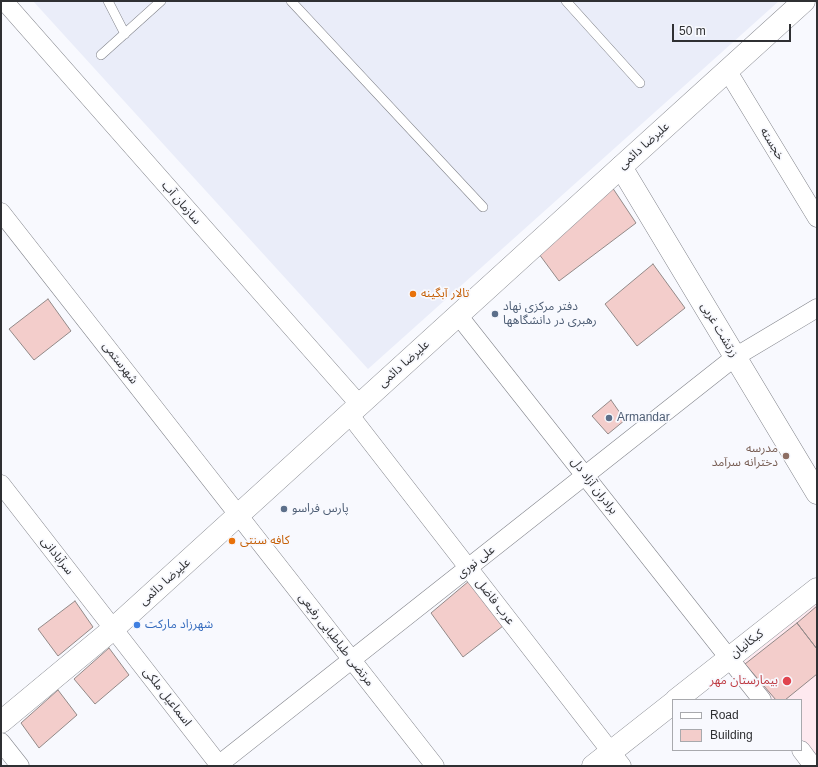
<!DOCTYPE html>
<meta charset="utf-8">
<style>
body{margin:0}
#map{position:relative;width:818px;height:767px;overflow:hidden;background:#f8f9fe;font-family:Arial,sans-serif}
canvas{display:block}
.frame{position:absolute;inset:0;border:2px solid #2f3033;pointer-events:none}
.legend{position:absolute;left:672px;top:699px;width:130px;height:52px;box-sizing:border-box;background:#f8f9fe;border:1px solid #a8a9ad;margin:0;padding:5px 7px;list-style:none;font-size:12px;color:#2f3033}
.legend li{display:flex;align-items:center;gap:8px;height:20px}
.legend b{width:20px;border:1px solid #a8a9ad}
.scale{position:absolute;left:672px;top:24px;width:119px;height:18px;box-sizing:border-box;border:2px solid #2f3033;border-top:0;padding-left:5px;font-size:12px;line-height:14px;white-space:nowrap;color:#2f3033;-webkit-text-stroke:3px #f8f9fe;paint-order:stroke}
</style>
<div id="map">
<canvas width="818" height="767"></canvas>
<div class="frame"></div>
<ul class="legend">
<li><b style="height:5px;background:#fff"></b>Road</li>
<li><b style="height:11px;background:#f3cdcb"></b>Building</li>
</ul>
<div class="scale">50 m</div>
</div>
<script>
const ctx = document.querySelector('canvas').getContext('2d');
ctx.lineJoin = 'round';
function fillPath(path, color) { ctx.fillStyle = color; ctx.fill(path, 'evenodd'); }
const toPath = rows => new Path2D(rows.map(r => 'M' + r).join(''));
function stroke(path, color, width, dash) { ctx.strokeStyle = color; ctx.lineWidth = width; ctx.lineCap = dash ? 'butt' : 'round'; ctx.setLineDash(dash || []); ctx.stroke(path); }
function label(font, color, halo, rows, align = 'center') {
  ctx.font = font + ' Arial,"Noto Sans Arabic",sans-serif'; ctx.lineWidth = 3.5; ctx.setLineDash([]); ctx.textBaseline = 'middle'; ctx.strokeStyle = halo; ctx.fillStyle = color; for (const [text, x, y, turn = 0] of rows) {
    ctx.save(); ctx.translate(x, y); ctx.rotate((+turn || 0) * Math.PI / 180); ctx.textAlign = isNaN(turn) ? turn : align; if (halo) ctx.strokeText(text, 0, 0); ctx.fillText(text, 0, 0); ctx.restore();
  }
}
fillPath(toPath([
 [33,1,779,1,368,369]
]), '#eaedf9');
fillPath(toPath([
 [817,603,817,759,801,738,801,700,771,700,742,663]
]), '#fee9ef');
const building = toPath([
 [612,187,636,223,559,281,539,254,612,187],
 [653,264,685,308,637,346,605,304,653,264],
 [48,299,71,331,34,360,9,329,48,299],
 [611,400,625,420,608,434,592,416,611,400],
 [469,581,503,626,463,657,431,613,469,581],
 [75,601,93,627,58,656,38,629,75,601],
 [817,606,817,649,797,623,817,606],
 [797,623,817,649,817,674,785,700,776,700,745,664,797,623],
 [109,648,129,675,95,704,74,679,109,648],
 [58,690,77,715,39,748,21,723,58,690]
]);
fillPath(building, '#f3cdcb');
stroke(building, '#928988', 1);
const service = toPath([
 [108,1,125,34],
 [291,1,483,207],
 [566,1,640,83],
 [101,55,161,1]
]);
const minor = toPath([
 [4,1,359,404],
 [727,70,817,218],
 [1,212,435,766],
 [458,315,762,700],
 [349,414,622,766],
 [1,484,220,766],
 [1,742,20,766],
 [801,750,813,766],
 [217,766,735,357,817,308]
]);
const tertiary = toPath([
 [676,700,817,589],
 [1,722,113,629,621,167],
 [593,766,673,703]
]);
const secondary = toPath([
 [804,1,621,167,817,493]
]);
stroke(service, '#82848b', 10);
stroke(minor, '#82848b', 19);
stroke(tertiary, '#82848b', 23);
stroke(secondary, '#82848b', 23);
stroke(service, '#fff', 9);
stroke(minor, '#fff', 18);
stroke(tertiary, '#fff', 22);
stroke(secondary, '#fff', 22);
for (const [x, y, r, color] of [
 [413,294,4,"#e8710a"],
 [495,314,4,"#5c6f8a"],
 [609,418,4,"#5c6f8a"],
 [786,456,4,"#8d6e63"],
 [284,509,4,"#5c6f8a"],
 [232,541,4,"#e8710a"],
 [137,625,4,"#3f7fe0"],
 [787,681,5,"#e0444e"]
]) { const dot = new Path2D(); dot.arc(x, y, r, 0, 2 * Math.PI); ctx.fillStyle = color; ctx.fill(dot); stroke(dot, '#f8f9fe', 1.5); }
label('12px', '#2f3033', '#f8f9fe', [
 ["خجسته",772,144,59],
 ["علیرضا دائمی",644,146,-42],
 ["سازمان آب",181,203,49],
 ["زرتشت غربی",719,330,59],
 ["شهرستمی",120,363,52],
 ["علیرضا دائمی",404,364,-42],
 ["برادران آزاد دل",594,486,52],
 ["سرآبادانی",57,556,52],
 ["علی نوری",476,562,-38],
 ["علیرضا دائمی",165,582,-42],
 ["عرب فاضل",495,602,52],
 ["مرتضی طباطبایی رفیعی",336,640,52],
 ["کبکانیان",747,644,-38],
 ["اسماعیل ملکی",167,697,52]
]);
label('12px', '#c56008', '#f8f9fe', [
 ["تالار آبگینه",421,294],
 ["کافه سنتی",240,541]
], 'left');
label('12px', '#4e5e75', '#f8f9fe', [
 ["دفتر مرکزی نهاد",503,307],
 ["رهبری در دانشگاهها",503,321],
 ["Armandar",617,418],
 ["پارس فراسو",292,509]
], 'left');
label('12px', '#785e54', '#f8f9fe', [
 ["مدرسه",778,449],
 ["دخترانه سرآمد",778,463]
], 'right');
label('12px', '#366cbe', '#f8f9fe', [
 ["شهرزاد مارکت",145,625]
], 'left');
label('12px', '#be3a42', '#f8f9fe', [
 ["بیمارستان مهر",778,681]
], 'right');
</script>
